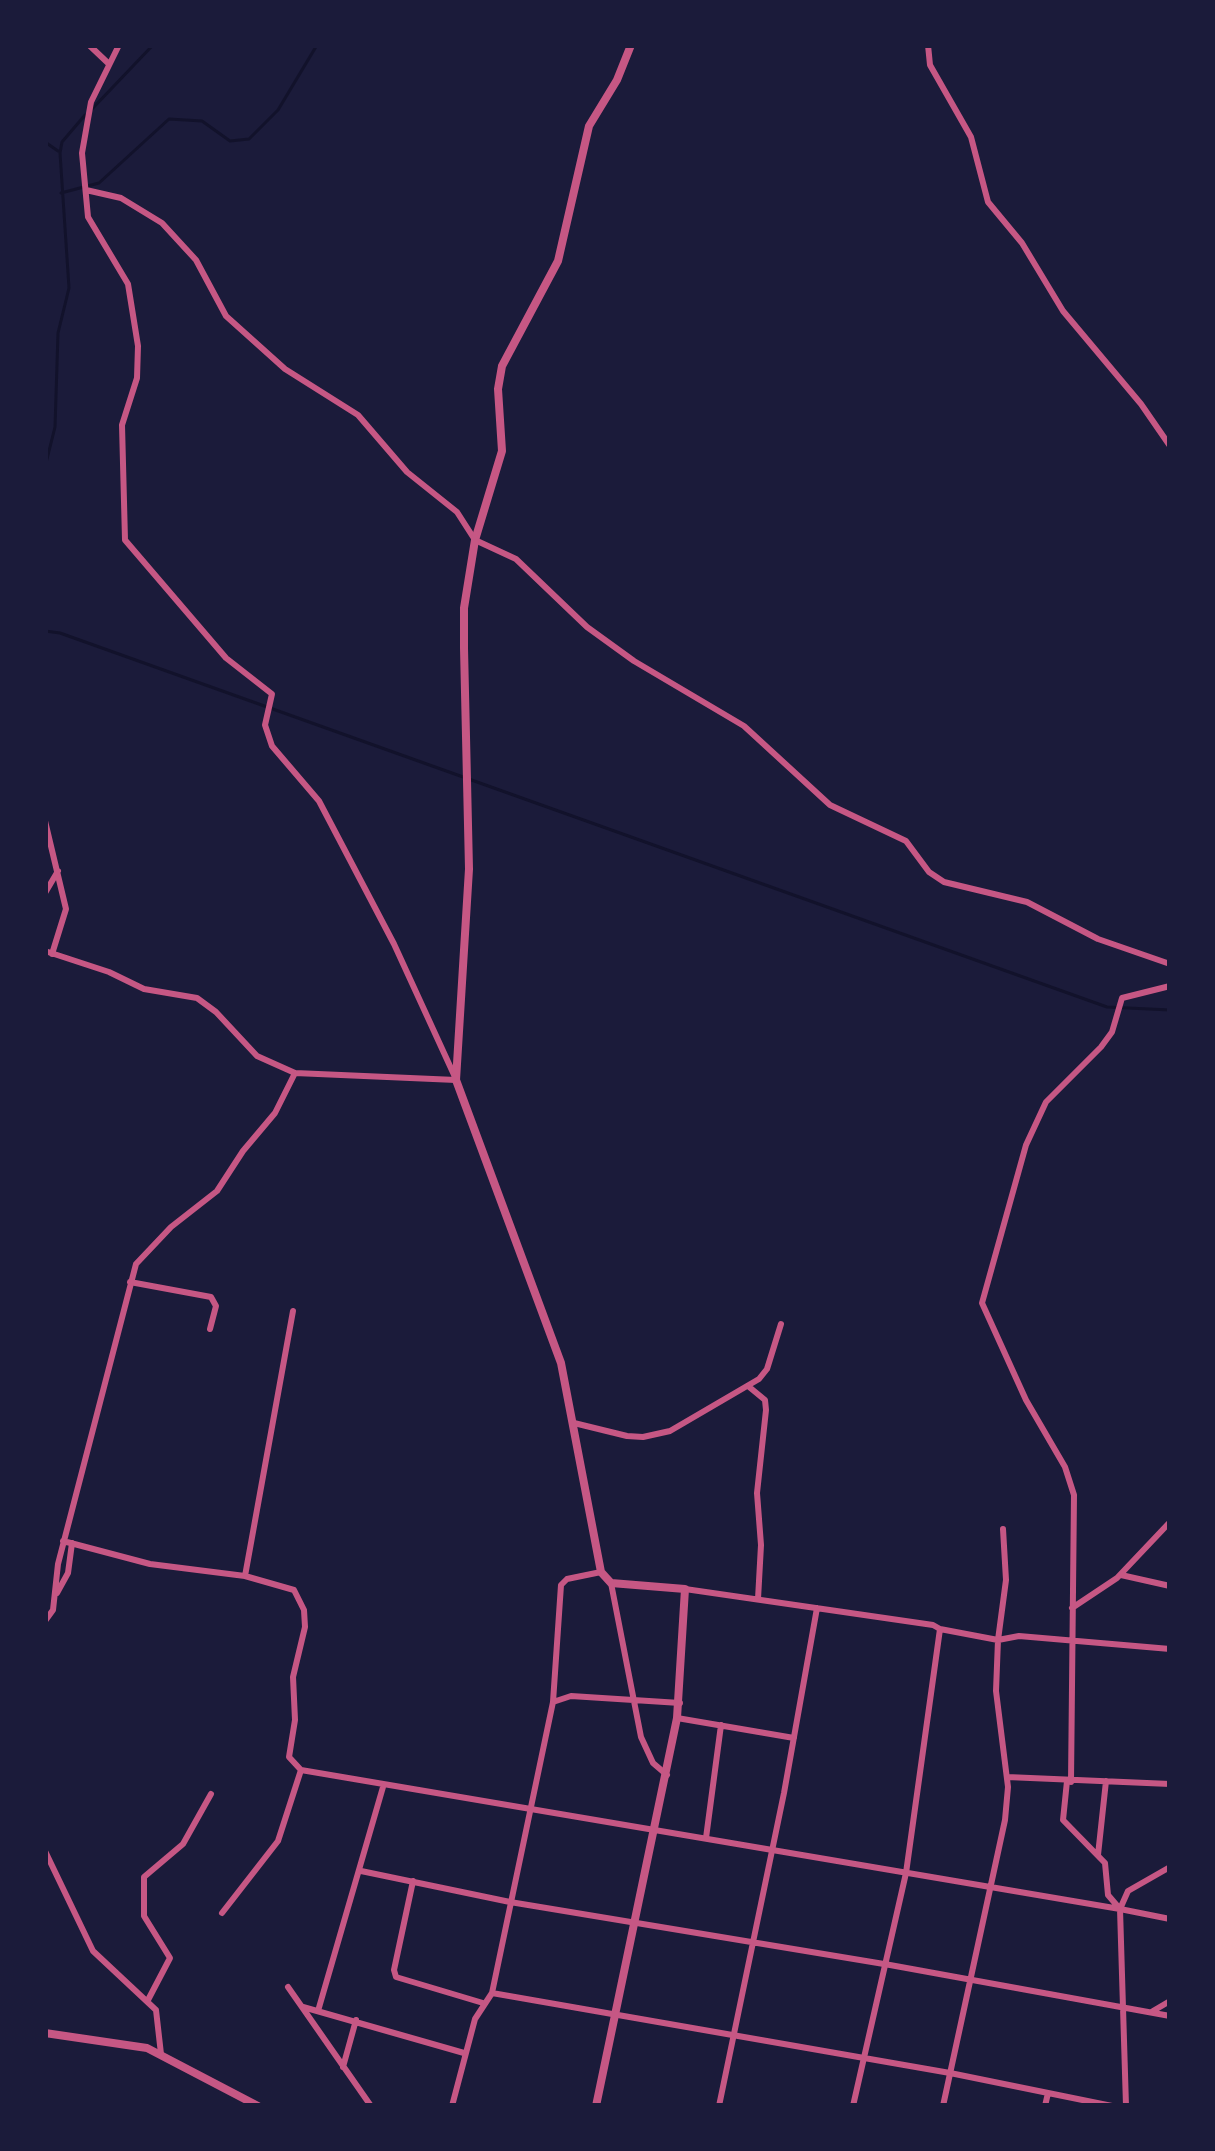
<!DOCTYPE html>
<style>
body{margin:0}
#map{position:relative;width:1215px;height:2151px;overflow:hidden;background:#1b1b3a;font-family:"Sofia Sans Condensed",sans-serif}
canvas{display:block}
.frame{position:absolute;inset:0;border:48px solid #1b1b3a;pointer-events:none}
</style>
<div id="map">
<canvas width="1215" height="2151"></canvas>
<div class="frame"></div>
</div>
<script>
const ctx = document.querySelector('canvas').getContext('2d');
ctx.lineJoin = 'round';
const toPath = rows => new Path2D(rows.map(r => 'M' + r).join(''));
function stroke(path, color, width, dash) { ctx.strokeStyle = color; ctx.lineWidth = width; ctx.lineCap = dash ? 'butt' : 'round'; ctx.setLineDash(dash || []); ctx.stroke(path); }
stroke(toPath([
 [92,109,153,45],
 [45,142,58,151],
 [61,193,99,183,169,119,202,121,230,141,249,139,278,110,317,45],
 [45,467,55,427,58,333,69,288,60,153,62,142,85,115],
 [45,631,60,633,1107,1007,1170,1010]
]), '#12122b', 3);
stroke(toPath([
 [89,45,109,64],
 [119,45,91,102,82,153,88,217,128,284,138,346,137,378,122,425,125,540,226,658,272,694,265,725,272,746,319,801,394,944,455,1077],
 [928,45,930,65,971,137,988,202,1022,243,1063,311,1141,404,1170,446],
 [86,190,121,198,162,223,196,260,226,316,285,369,358,415,407,472,457,512,475,540,516,559,587,627,634,661,744,726,830,805,906,841,929,872,944,882,1027,902,1098,939,1170,964],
 [45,821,66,909,52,954],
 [45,893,58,871],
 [45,951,109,972,144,989,197,998,216,1012,257,1056,295,1073,456,1080],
 [130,1282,211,1297,216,1306,210,1329],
 [748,1386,765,1400,766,1410,757,1493,761,1545,758,1599],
 [574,1423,627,1436,643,1437,670,1431,759,1379,767,1369,781,1324],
 [1003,1529,1006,1580,998,1640,1019,1636,1170,1649],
 [63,1541,150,1564,245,1576,294,1590,304,1610,305,1627,293,1677,295,1720,289,1757,301,1770,1120,1909],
 [1121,1575,1170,1586],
 [245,1576,293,1311],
 [611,1583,641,1737,653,1763,667,1775],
 [685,1589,933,1625,940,1629,906,1873,853,2106],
 [57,1593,68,1573,72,1543],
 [1072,1608,1117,1578,1170,1522],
 [45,1621,53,1610,58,1564,136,1264,171,1227,217,1191,243,1151,275,1113,295,1073],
 [940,1629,998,1640,996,1691,1008,1787,1005,1820,943,2106],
 [553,1702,561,1585,567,1579,601,1572],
 [677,1718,794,1738],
 [1007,1777,1170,1784],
 [1067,1781,1063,1820,1105,1863,1108,1895,1120,1909,1126,2106],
 [1071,1782,1074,1495,1065,1467,1026,1400,982,1303,1026,1145,1046,1102,1101,1047,1112,1032,1122,998,1170,986],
 [706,1838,721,1725],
 [45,1851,93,1951,156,2010,161,2054],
 [1098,1855,1106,1781],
 [1170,1867,1128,1891,1120,1909,1170,1919],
 [361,1871,510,1902,890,1965,1170,2016],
 [413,1881,394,1970,396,1977,483,2003],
 [222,1913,278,1841,301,1770],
 [288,1987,371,2106],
 [492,1993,950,2073,1112,2106],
 [148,2000,170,1958,144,1916,144,1877,183,1844,211,1794],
 [303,2007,464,2053],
 [318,2011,383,1787],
 [1153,2011,1170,2001],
 [343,2067,356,2020],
 [452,2106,475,2019,492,1993,553,1702,571,1696,680,1703],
 [719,2106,784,1793,817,1608],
 [1045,2106,1048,2093]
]), '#c65784', 6);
stroke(toPath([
 [45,2033,147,2048,258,2106],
 [596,2106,677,1718,685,1589,611,1583,601,1572,561,1363,456,1080,469,869,464,648,464,608,475,540,502,451,498,389,502,366,558,261,589,126,617,80,631,45]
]), '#c65784', 8);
</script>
